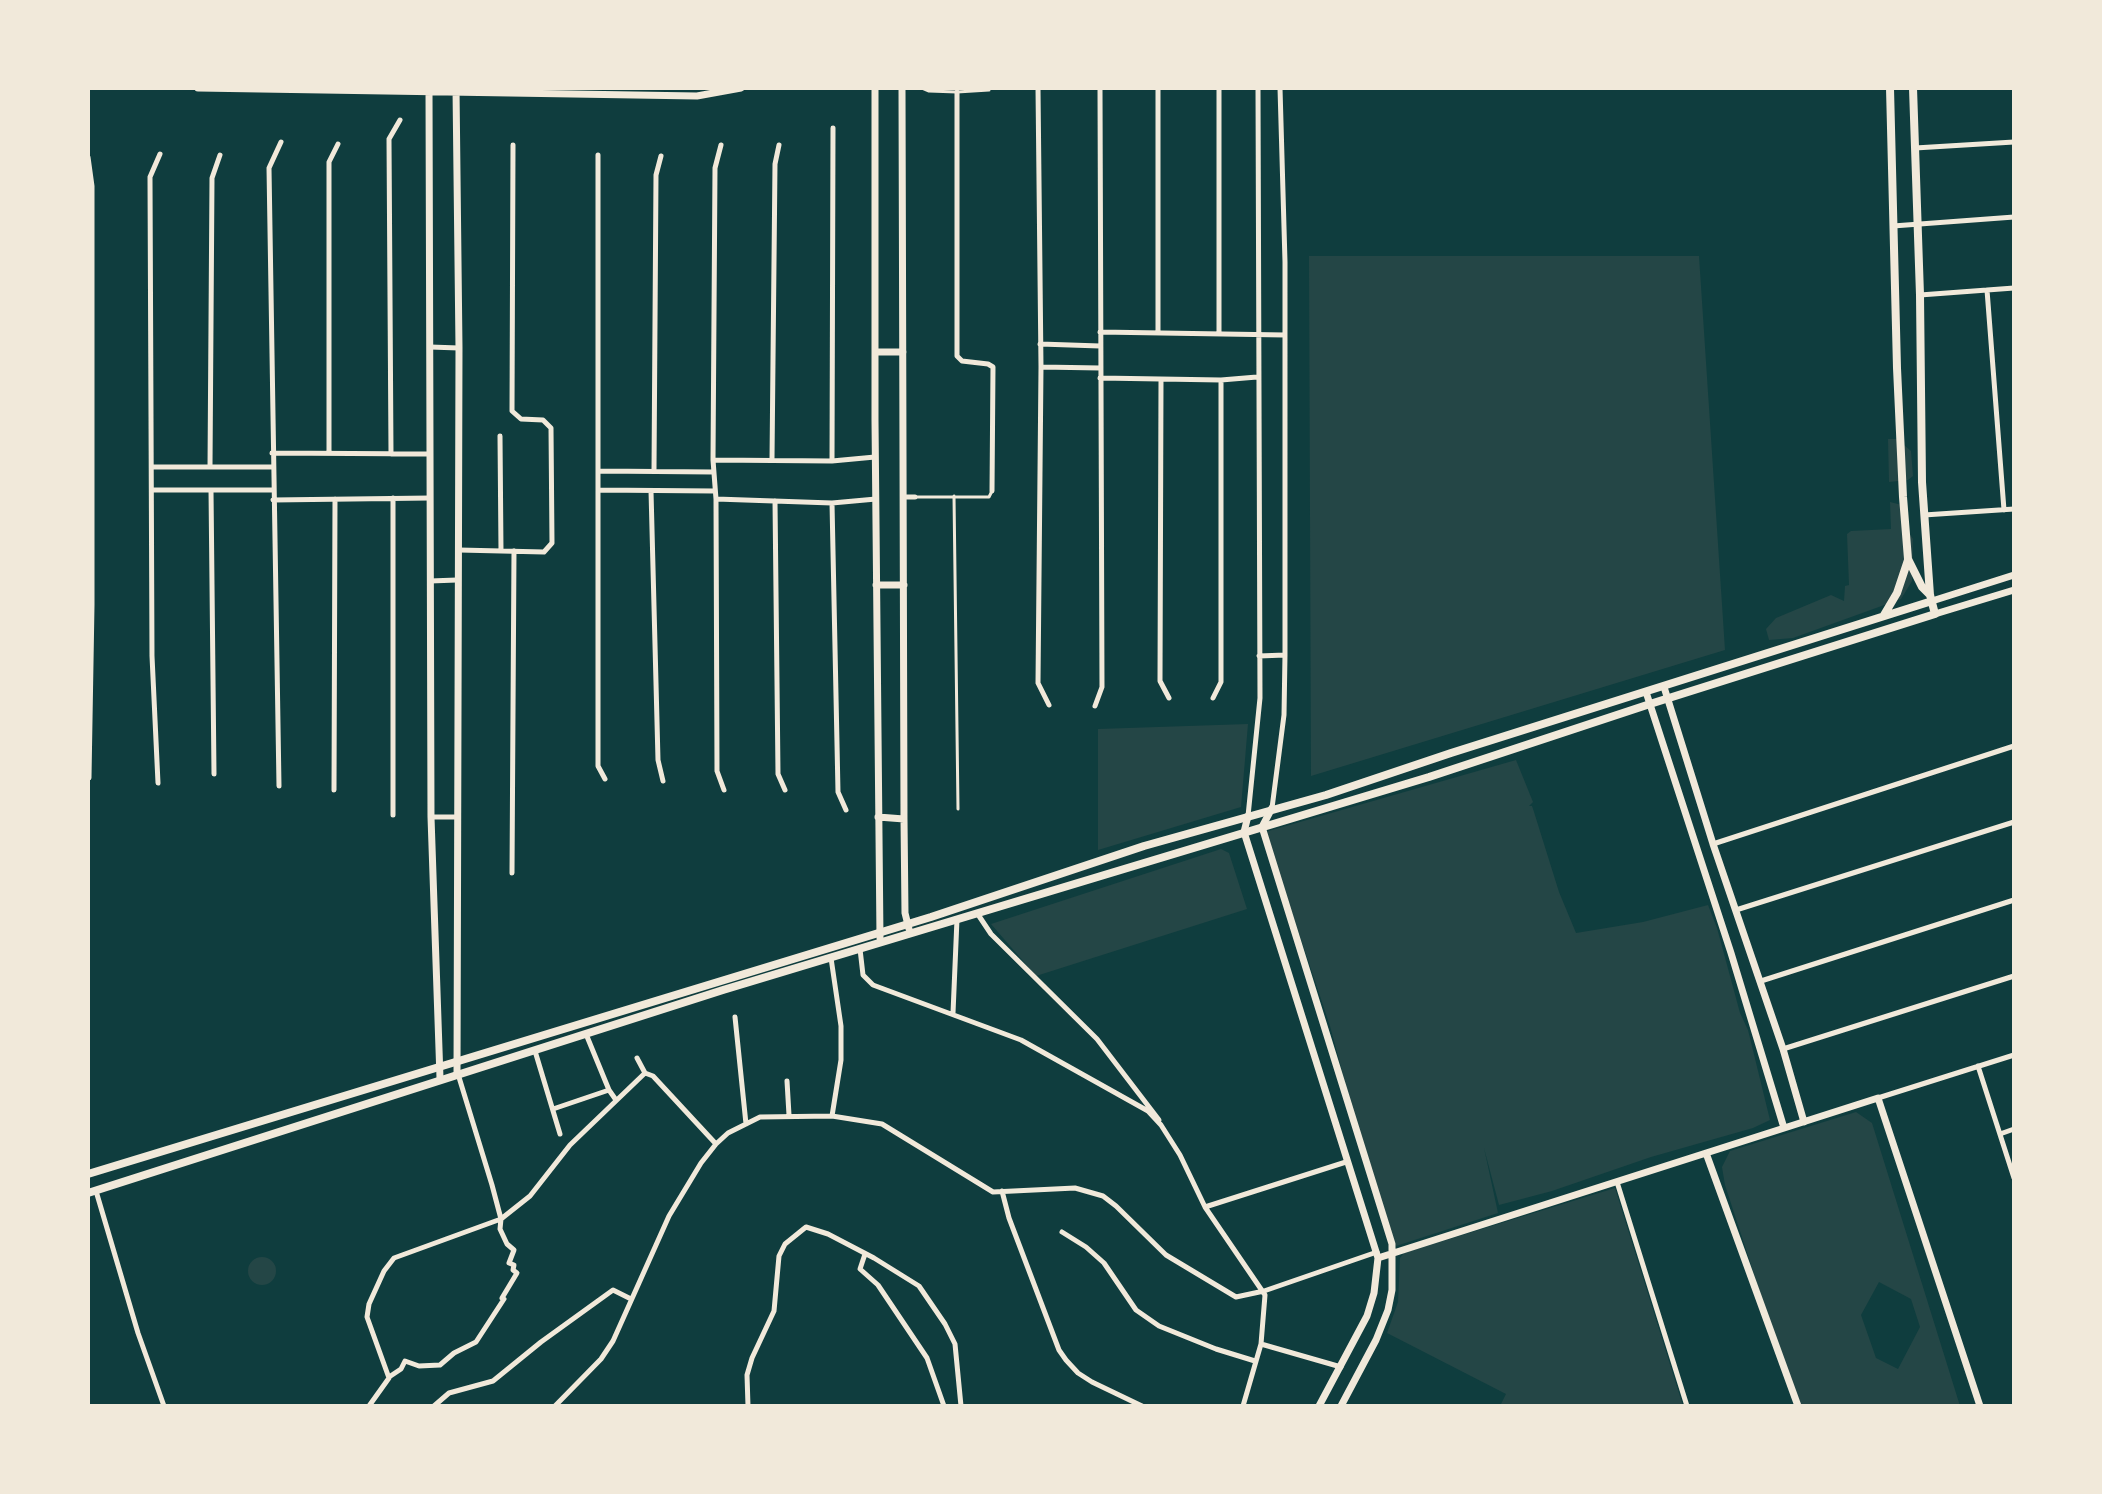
<!DOCTYPE html>
<style>
body{margin:0}
#map{position:relative;width:2102px;height:1494px;overflow:hidden;background:#0f3d3e;font-family:"IBM Plex Sans",sans-serif}
canvas{display:block}
.frame{position:absolute;inset:0;border:90px solid #f1e9da;pointer-events:none}
</style>
<div id="map">
<canvas width="2102" height="1494"></canvas>
<div class="frame"></div>
</div>
<script>
const ctx = document.querySelector('canvas').getContext('2d');
ctx.lineJoin = 'round';
function fillPath(path, color) { ctx.fillStyle = color; ctx.fill(path, 'evenodd'); }
const toPath = rows => new Path2D(rows.map(r => 'M' + r).join(''));
function stroke(path, color, width, dash) { ctx.strokeStyle = color; ctx.lineWidth = width; ctx.lineCap = dash ? 'butt' : 'round'; ctx.setLineDash(dash || []); ctx.stroke(path); }
fillPath(toPath([
 [1309,256,1699,256,1725,650,1311,776],
 [1888,439,1897,439,1911,451,1913,476,1908,480,1889,482],
 [1890,502,1902,505,1909,533,1913,539,1912,581,1901,599,1793,638,1769,640,1766,629,1776,618,1831,595,1844,601,1845,586,1849,585,1847,534,1851,531,1891,529],
 [1248,724,1241,807,1098,850,1098,729],
 [1516,760,1533,802,1529,806,1532,806,1534,812,1559,892,1576,933,1643,922,1708,905,1717,928,1740,1013,1748,1030,1770,1120,1753,1128,1651,1157,1552,1191,1499,1205,1484,1148,1498,1213,1396,1246,1353,1112,1330,1026,1265,832],
 [1221,849,1229,853,1247,909,1036,976,991,924],
 [1856,1112,1872,1123,1960,1406,1797,1406,1725,1185,1722,1167,1730,1151],
 [1879,1282,1911,1299,1920,1327,1898,1369,1876,1358,1861,1315],
 [1615,1188,1683,1406,1500,1406,1506,1394,1387,1333,1398,1302,1400,1258,1404,1253],
 '248 1271a14 14 0 1 1 28 0a14 14 0 1 1-28 0Z'
]), '#244646');
stroke(toPath([
 [922,88,929,91,957,92,989,90],
 [954,496,958,809],
 [915,497,989,497,992,491]
]), '#f1e9da', 3);
stroke(toPath([
 [1038,88,1041,367,1038,683,1049,705],
 [1158,88,1158,333],
 [1219,88,1219,334],
 [957,92,957,356,962,361,988,364,993,367,992,491],
 [721,145,715,168,713,460,716,499,717,771,724,790],
 [1915,148,2014,142],
 [598,155,598,766,605,779],
 [88,157,92,186,92,605,89,778],
 [1893,226,2014,217],
 [1987,290,2004,510],
 [1920,295,2014,288],
 [1100,332,1285,335],
 [1040,344,1100,346],
 [430,347,459,348],
 [1041,367,1100,368],
 [1100,378,1221,380,1257,377],
 [1161,380,1160,681,1169,698],
 [500,436,501,551],
 [272,453,430,454],
 [329,453,329,162,338,144],
 [391,454,389,139,400,120],
 [772,459,775,164,779,145],
 [713,460,832,461,875,457],
 [832,461,833,128],
 [152,467,272,467],
 [210,467,212,178,220,155],
 [654,470,656,175,661,156],
 [599,471,713,472],
 [152,490,272,490],
 [211,490,214,774],
 [598,490,714,491],
 [651,491,658,760,663,781],
 [904,497,915,497],
 [393,498,393,815],
 [716,499,832,503,876,499],
 [273,500,430,498],
 [775,501,778,774,785,790],
 [832,503,838,792,846,810],
 [1924,515,2014,509],
 [459,550,544,552,552,543,551,428,543,420,521,419,512,411,513,145],
 [430,581,457,580],
 [1259,656,1285,655],
 [1213,698,1221,682,1221,380],
 [1095,706,1102,687,1100,88],
 [158,783,152,656,150,177,160,154],
 [279,786,269,168,281,142],
 [334,790,335,499],
 [1272,808,1284,715,1285,655,1285,262,1280,88],
 [1248,816,1260,698,1258,88],
 [431,817,458,817],
 [1713,844,2014,746],
 [512,873,514,551],
 [1736,910,2014,822],
 [977,913,991,934,1097,1039,1159,1120],
 [860,949,863,975,873,985,1021,1040,1148,1111,1161,1125,1180,1155,1205,1207,1265,1295,1261,1344,1243,1406],
 [831,958,841,1026,841,1060,832,1116],
 [1761,981,2014,900],
 [953,1013,957,919],
 [735,1017,746,1124],
 [586,1034,609,1090,616,1100],
 [1783,1049,2014,976],
 [535,1051,560,1134],
 [637,1058,645,1073,653,1076,716,1144],
 [1978,1066,2014,1178],
 [787,1081,789,1115],
 [1878,1098,2014,1055],
 [553,1109,609,1090],
 [2000,1134,2014,1129],
 [1617,1182,1687,1406],
 [96,1191,138,1333,164,1406],
 [1002,1191,1009,1218,1059,1350,1066,1360,1078,1373,1092,1382,1142,1406],
 [1205,1207,1346,1162],
 [1062,1232,1086,1247,1104,1263,1136,1310,1159,1326,1216,1349,1255,1361],
 [865,1254,860,1269,878,1285,927,1358,944,1406],
 [1261,1344,1341,1367],
 [389,1377,401,1369,405,1361,419,1366,440,1365,454,1353,476,1342,504,1299,502,1298,517,1273,513,1270,514,1265,509,1263,514,1250,507,1244,500,1229,501,1219,492,1185,458,1074],
 [369,1406,389,1378,367,1317,369,1304,384,1271,394,1258,501,1219,530,1196,570,1145,645,1073],
 [434,1406,449,1393,493,1381,541,1342,613,1290,631,1299],
 [555,1406,601,1359,613,1341,669,1216,701,1163,716,1144,728,1133,760,1117,832,1116,882,1124,993,1192,1075,1188,1103,1196,1116,1206,1166,1255,1236,1297,1264,1291,1377,1252],
 [748,1406,747,1375,752,1358,774,1311,779,1256,785,1244,806,1227,828,1234,874,1258,919,1286,945,1324,955,1344,961,1406]
]), '#f1e9da', 5);
stroke(toPath([
 [198,88,697,96,741,88],
 [429,88,431,817,440,1078],
 [456,88,459,348,457,1073],
 [875,88,875,420,880,938],
 [902,88,904,819,905,913,909,929],
 [877,352,903,352],
 [876,585,904,585],
 [1932,601,2014,575],
 [1935,614,2014,590],
 [1664,687,1713,844,1783,1049,1804,1122],
 [1646,692,1731,953,1784,1128],
 [1272,808,1262,827,1392,1244,1392,1290,1388,1310,1376,1340,1341,1406],
 [1248,816,1244,832,1378,1258,1374,1293,1367,1316,1319,1406],
 [878,817,904,819],
 [1706,1153,1798,1406],
 [1378,1258,1878,1098,1980,1406]
]), '#f1e9da', 7);
stroke(toPath([
 [1890,88,1897,368,1903,497,1908,559,1922,587,1930,595],
 [1884,615,1897,593,1908,560],
 [88,1174,931,917,1144,846,1326,795,1451,753,1932,601],
 [88,1193,723,990,1429,777,1650,704,1935,614,1930,595,1922,482,1920,295,1913,88]
]), '#f1e9da', 8);
</script>
